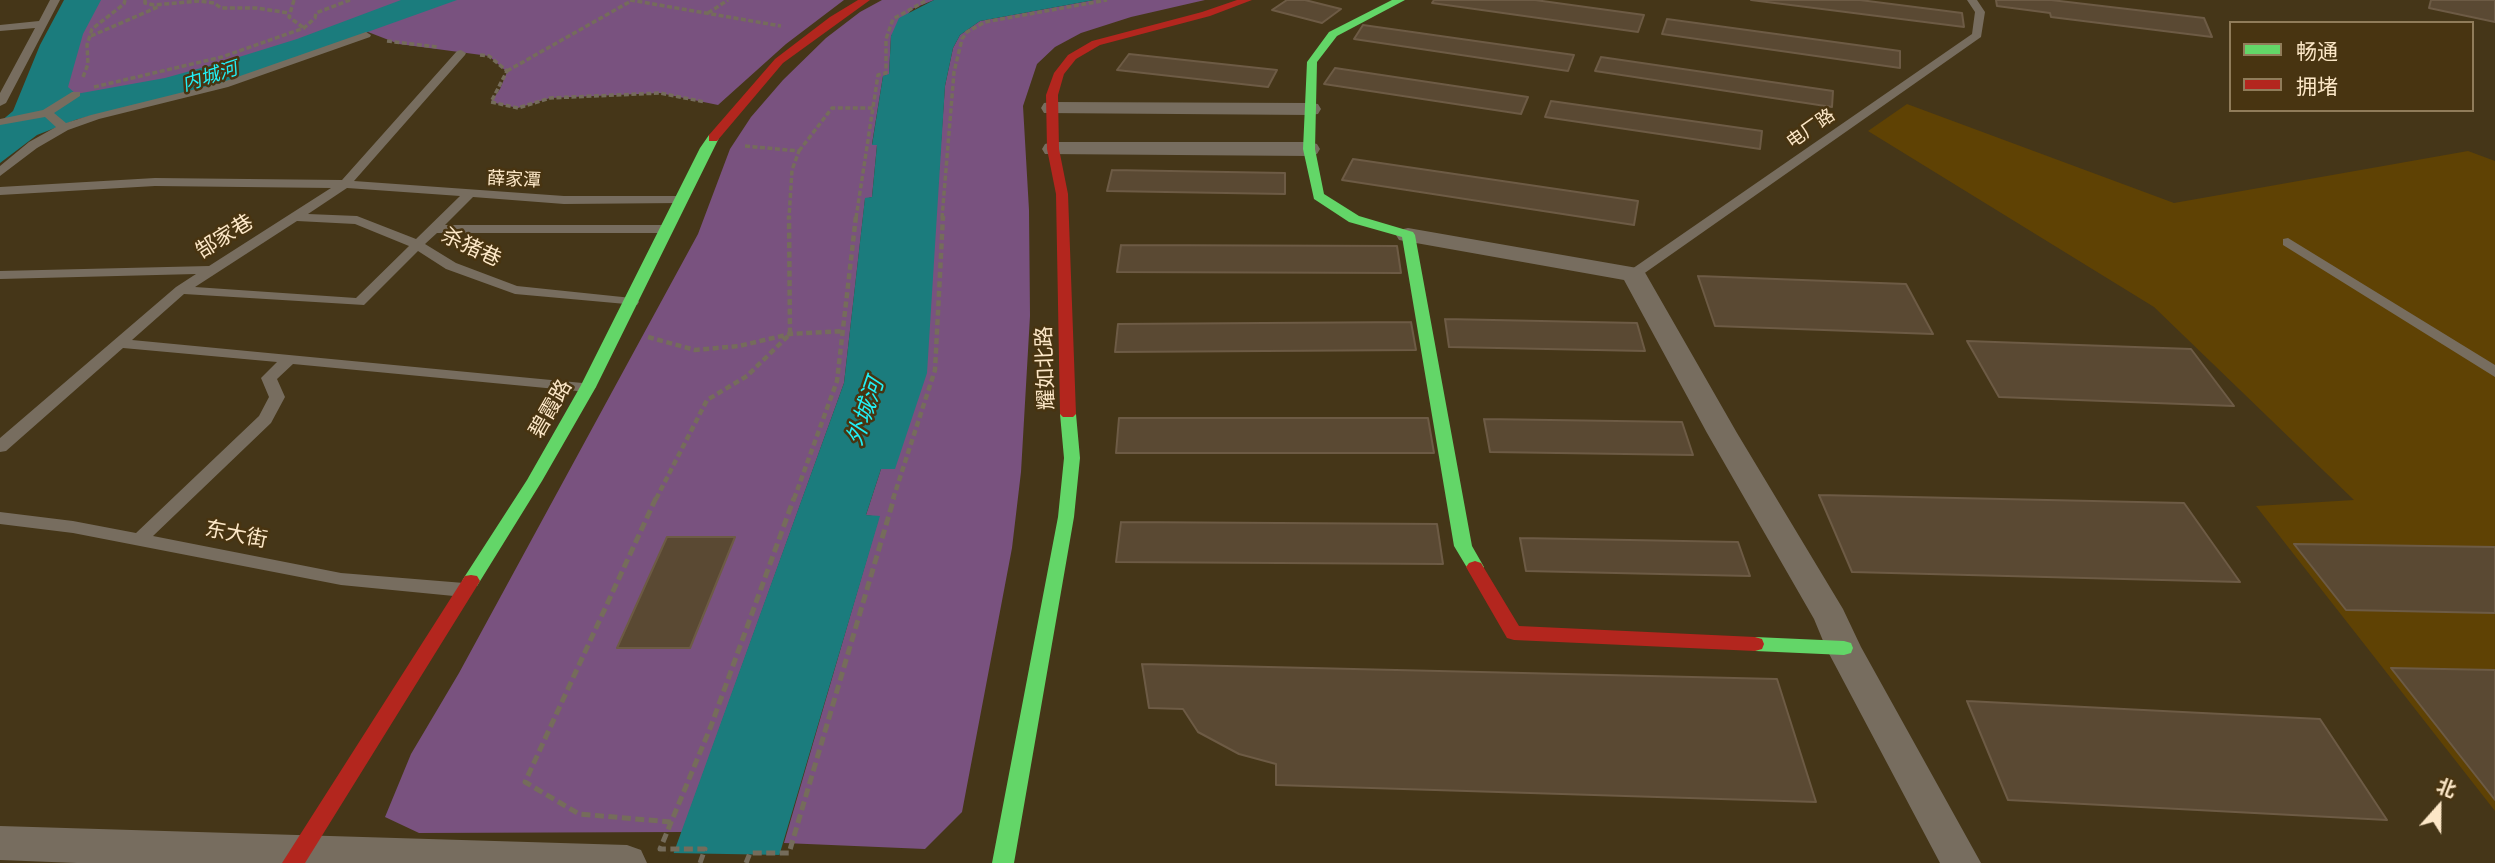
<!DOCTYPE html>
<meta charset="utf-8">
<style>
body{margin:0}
#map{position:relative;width:2495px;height:863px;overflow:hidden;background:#453618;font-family:"Noto Sans","Noto Sans SC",sans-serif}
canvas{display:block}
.legend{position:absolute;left:2229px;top:21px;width:245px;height:91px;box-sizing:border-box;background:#483411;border:2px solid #907c5a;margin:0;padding:9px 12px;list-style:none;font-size:21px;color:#fce7c7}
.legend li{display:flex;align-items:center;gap:14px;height:35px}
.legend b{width:35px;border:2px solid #907c5a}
.north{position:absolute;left:2404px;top:772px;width:70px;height:70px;-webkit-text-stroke:5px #483411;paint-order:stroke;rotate:21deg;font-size:19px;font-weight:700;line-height:28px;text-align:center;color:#fce7c7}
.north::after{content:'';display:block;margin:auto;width:24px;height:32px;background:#fce7c7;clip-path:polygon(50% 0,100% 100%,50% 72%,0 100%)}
</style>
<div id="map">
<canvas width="2495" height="863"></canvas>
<ul class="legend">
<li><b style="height:9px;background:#63d668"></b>畅通</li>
<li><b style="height:9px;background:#b3261e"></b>拥堵</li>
</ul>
<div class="north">北</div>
</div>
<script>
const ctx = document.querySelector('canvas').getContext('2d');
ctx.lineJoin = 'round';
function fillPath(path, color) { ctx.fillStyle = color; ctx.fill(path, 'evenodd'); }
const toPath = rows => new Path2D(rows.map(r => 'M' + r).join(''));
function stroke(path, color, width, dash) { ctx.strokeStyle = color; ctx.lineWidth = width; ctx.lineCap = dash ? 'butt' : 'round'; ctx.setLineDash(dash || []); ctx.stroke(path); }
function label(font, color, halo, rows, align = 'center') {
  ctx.font = font + ' "Noto Sans","Noto Sans SC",sans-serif'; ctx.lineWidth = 5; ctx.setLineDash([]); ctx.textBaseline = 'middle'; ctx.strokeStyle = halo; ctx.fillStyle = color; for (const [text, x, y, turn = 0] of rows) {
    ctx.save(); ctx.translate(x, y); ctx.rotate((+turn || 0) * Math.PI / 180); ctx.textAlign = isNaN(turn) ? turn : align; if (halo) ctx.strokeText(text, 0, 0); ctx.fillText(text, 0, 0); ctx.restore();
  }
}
fillPath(toPath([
 [1907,104,2174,203,2468,151,2495,161,2495,811,2256,506,2354,500,2154,307,1868,131]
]), '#5f4204');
fillPath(toPath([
 [79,0,844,0,786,44,718,105,660,93,550,98,518,108,491,102,500,89,507,72,489,56,399,44,368,32,292,59,78,119,48,76],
 [882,0,934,0,912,9,891,36,889,75,883,76,872,144,877,145,872,197,865,199,844,383,682,832,419,833,385,817,411,754,459,673,698,234,730,149,751,117,783,80,826,38,860,12],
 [1094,0,1205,0,1131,17,1081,33,1055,47,1037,64,1023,106,1029,210,1030,316,1021,472,1012,548,962,812,925,849,784,843,879,517,866,515,881,469,938,185,945,86,953,48,960,35,980,21]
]), '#79527f');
fillPath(toPath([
 [64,0,101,0,83,34,68,87,76,94,165,78,223,62,297,39,401,0,457,0,225,83,78,119,37,135,0,163,0,122,13,111,40,45],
 [934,0,1094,0,980,21,960,35,953,48,945,86,927,373,895,469,881,469,866,515,880,516,777,863,670,863,844,383,865,198,872,197,877,145,872,145,883,76,889,74,891,36,899,18]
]), '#1b7c7d');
fillPath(toPath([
 [670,853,783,855,781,863,667,863]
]), '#453618');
const building = toPath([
 [1287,0,1305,0,1341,9,1322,23,1272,10,1287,0],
 [1434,0,1535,0,1644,15,1638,32,1432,3,1434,0],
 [1751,0,1860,0,1962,13,1964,27,1751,0],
 [1996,0,2051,0,2204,18,2212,37,2051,17,2050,13,1997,6,1996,0],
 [2431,0,2495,0,2495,22,2429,8,2431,0],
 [1667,19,1900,51,1900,68,1662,34,1667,19],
 [1363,25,1574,55,1568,71,1354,39,1363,25],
 [1129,54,1277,70,1268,87,1117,70,1129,54],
 [1601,57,1833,91,1832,107,1595,71,1601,57],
 [1335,68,1528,97,1521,114,1324,84,1335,68],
 [1551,101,1762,131,1760,149,1545,117,1551,101],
 [1353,159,1638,201,1634,225,1342,180,1353,159],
 [1112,170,1285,173,1285,194,1107,191,1112,170],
 [1121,245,1397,246,1401,273,1117,272,1121,245],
 [1698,276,1906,284,1933,334,1715,326,1698,276],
 [1445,319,1637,323,1645,351,1449,347,1445,319],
 [1411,322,1416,350,1115,352,1118,324,1411,322],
 [1967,341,2191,349,2234,406,1999,397,1967,341],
 [1119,418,1428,418,1434,453,1116,453,1119,418],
 [1484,419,1682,422,1693,455,1490,452,1484,419],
 [1819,495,2184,503,2240,582,1852,572,1819,495],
 [1121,522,1437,524,1443,564,1116,562,1121,522],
 [667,537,735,537,690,648,617,648,667,537],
 [1520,538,1738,542,1750,576,1526,571,1520,538],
 [2294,544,2495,547,2495,613,2346,610,2294,544],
 [1142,664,1777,679,1816,802,1276,785,1276,764,1239,754,1198,732,1183,709,1149,708,1142,664],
 [2391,668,2495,670,2495,800,2391,668],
 [1967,701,2320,719,2387,820,2008,800,1967,701]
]);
fillPath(building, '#5a4933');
stroke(building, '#6d5b45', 2);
stroke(toPath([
 [145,0,145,3,154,5,199,1,214,3,221,8,256,8,289,13],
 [294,0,289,17,304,28],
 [630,0,781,26],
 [708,13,728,0],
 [91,36,160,6],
 [387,41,437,47],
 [480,55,489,56,507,71,491,102,518,108,550,98,660,93,705,102],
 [507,71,631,1],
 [83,77,88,64,87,45,92,29,124,4,125,0],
 [94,87,222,57,304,28,315,18,316,13,350,0],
 [745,146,799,151,792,170,789,218],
 [799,151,832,108,873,108],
 [856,218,878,75,886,73,886,39,893,19,927,0],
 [942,218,954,72,962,39,967,32,985,22,1107,0]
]), '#756c5b', 3.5, [5, 2.5]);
stroke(toPath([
 [648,337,695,350,739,346,790,334,843,331],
 [656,499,707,400,747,376,790,334,789,216],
 [794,499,837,381,856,216],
 [893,499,935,370,943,216]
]), '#756c5b', 4.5, [6, 3.5]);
stroke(toPath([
 [656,498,525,782,579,814,671,822],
 [700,863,705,849,660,849,711,726,794,498],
 [746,863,750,853,789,853,894,498]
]), '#756c5b', 5, [9, 4.5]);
fillPath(toPath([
 [50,0,60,0,6,103,0,106,0,93,35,28,0,31,0,25,39,21,50,0],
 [1967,0,1977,0,1985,12,1981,37,1639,277,1629,277,1627,274,1629,271,1972,34,1975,12,1967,0],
 [366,32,371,35,370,37,228,87,99,119,68,130,37,148,0,176,0,166,29,142,56,127,45,117,0,125,0,119,43,110,72,92,80,92,80,96,54,113,66,123,91,115,220,83,366,32],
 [461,50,466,53,465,55,354,181,564,196,685,196,685,202,681,203,564,204,473,197,445,225,666,225,673,229,666,233,437,233,425,244,456,263,517,286,632,298,637,299,639,302,637,305,515,294,446,269,418,251,364,305,184,294,132,340,593,384,596,387,593,390,588,392,293,364,277,379,285,397,271,423,153,536,341,573,464,583,470,585,473,590,470,595,464,597,341,585,73,533,0,524,0,512,73,521,136,533,259,416,269,397,261,378,277,362,123,348,6,451,0,452,0,438,176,287,196,274,0,279,0,271,209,266,331,188,155,186,0,195,0,187,155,178,342,180,457,51,461,50],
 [347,188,460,196,416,239,357,216,308,214,347,188],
 [297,221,355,224,409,246,356,298,195,287,297,221],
 [2288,238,2495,365,2495,377,2283,245,2283,239,2288,238]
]), '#776d5f');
fillPath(toPath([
 [1052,102,1310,103,1318,104,1321,109,1318,114,1310,115,1044,113,1041,108,1044,103,1052,102],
 [1053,142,1309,142,1317,144,1320,149,1317,154,1309,156,1045,154,1042,149,1045,144,1053,142],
 [1408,228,1643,269,1737,433,1843,609,1861,647,1981,863,1940,863,1826,648,1814,619,1707,433,1624,280,1399,240,1396,235,1399,230,1408,228],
 [0,826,627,845,641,850,647,863,77,863,0,860,0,826]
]), '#776d5f');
fillPath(toPath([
 [1392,0,1405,0,1337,36,1317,62,1315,149,1324,194,1359,216,1413,232,1415,235,1472,546,1484,567,1481,571,1475,573,1469,571,1454,546,1402,237,1349,222,1314,199,1303,149,1307,62,1329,32,1392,0],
 [713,134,719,138,596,387,542,481,477,586,465,586,462,581,465,576,527,480,580,387,700,148,709,135,713,134],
 [1068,409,1076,414,1080,458,1074,517,1014,863,992,863,1058,517,1064,458,1060,414,1068,409],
 [1755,637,1844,641,1851,643,1853,648,1851,653,1844,655,1755,651,1748,649,1746,644,1748,639,1755,637]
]), '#63d668');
fillPath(toPath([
 [858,0,870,0,783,63,717,141,709,141,709,135,775,59,830,17,858,0],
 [1237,0,1252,0,1210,16,1100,45,1076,59,1064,74,1058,95,1059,149,1068,194,1076,414,1073,417,1063,417,1060,414,1056,194,1047,149,1046,95,1054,73,1068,55,1092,41,1202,12,1237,0],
 [1475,561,1481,563,1519,626,1755,637,1762,639,1764,644,1762,649,1755,651,1514,640,1507,638,1466,567,1469,563,1475,561],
 [471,575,477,576,480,581,477,586,305,863,282,863,465,576,471,575]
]), '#b3261e');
label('18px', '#fce7c7', '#483411', [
 ["电厂路",1811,129,-35],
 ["薛家潭",514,180,3]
]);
label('italic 19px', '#21eff5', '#483411', [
 ["内城河",210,77,-18]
]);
label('21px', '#fce7c7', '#483411', [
 ["郜家巷",225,237,-32],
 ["杀猪巷",471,248,25],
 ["耀如北路",1046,368,-92],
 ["碧霞路",551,409,-60],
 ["东大街",236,535,11]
]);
label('italic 23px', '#21eff5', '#483411', [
 ["外城河",866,412,-71]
]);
</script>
